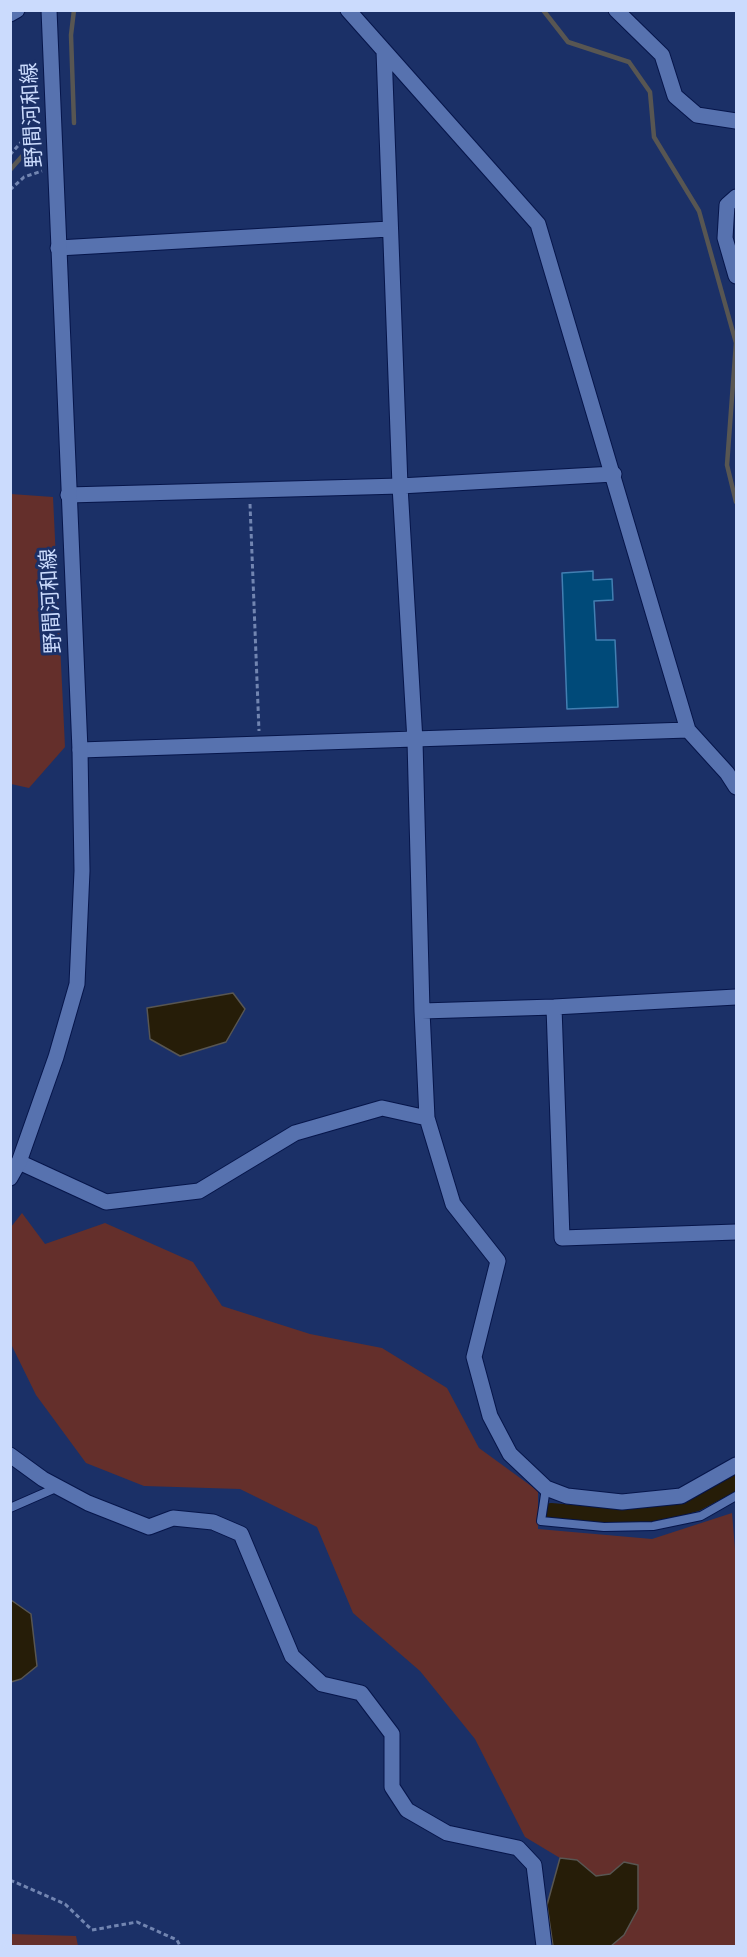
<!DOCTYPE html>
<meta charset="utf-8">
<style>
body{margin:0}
#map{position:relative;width:747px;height:1957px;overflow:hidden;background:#1b3067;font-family:"DejaVu Sans",sans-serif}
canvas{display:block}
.frame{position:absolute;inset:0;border:12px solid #cbdbfd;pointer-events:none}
</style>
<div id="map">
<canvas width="747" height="1957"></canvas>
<div class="frame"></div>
</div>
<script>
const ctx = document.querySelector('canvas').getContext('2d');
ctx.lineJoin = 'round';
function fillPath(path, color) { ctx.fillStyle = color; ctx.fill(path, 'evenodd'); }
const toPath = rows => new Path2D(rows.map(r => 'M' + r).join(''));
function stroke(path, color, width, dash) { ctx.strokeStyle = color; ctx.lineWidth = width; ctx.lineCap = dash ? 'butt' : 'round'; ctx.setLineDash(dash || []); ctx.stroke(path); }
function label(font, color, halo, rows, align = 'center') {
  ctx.font = font + ' "DejaVu Sans","Noto Sans JP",sans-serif'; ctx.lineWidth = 6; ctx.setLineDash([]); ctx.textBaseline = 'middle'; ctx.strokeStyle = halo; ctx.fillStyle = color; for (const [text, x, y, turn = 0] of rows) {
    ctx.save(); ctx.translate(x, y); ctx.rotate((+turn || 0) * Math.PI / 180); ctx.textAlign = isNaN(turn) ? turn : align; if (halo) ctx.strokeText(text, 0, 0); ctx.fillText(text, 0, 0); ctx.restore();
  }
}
fillPath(toPath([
 [11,494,53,497,65,747,29,788,11,784],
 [22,1213,45,1244,105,1223,193,1262,222,1306,310,1334,382,1348,447,1388,479,1448,538,1491,538,1529,652,1539,732,1513,736,1561,736,1946,611,1946,624,1935,624,1862,610,1874,596,1876,577,1860,560,1858,525,1837,475,1739,420,1671,353,1613,317,1527,240,1489,144,1486,86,1463,36,1395,11,1344,11,1227],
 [11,1934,76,1936,78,1946,11,1946]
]), '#642f2b');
const water = toPath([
 [233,993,245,1009,226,1042,180,1056,150,1039,147,1008,233,993],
 [11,1600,31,1614,37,1666,21,1679,11,1682,11,1600],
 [560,1858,577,1860,596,1876,610,1874,624,1862,638,1865,638,1909,624,1935,611,1946,553,1946,547,1905,560,1858]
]);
fillPath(water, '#261d08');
stroke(water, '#585652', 1.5);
stroke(toPath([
 [543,10,568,42,629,62,650,92,654,137,699,211,736,343,727,465,736,502],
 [74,123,71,35,74,10],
 [10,170,39,137]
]), '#585652', 4.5);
stroke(toPath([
 [551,1511,621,1517,662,1513,697,1503,736,1482]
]), '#261d08', 16);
const building = toPath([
 [593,571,593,580,612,579,613,600,594,601,596,640,615,640,618,707,567,709,562,573,593,571]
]);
fillPath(building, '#004a79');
stroke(building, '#427fb2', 1.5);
const service = toPath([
 [546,1488,541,1521,604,1527,653,1526,701,1516,736,1496],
 [10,1508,58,1487]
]);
const minor = toPath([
 [348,10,538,224,688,730,727,773,736,787],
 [616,10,662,55,675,96,697,115,736,121],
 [10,14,17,10],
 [384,51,400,486,415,741,422,1011,427,1118,453,1204,498,1261,474,1357,490,1416,510,1454,546,1488,567,1496,622,1502,681,1496,736,1465],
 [736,197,727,205,725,238,736,276],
 [58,248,389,229],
 [68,495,400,486,614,474],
 [80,750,688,730],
 [554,1007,562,1238,736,1232],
 [422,1011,554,1007,736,997],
 [19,1162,106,1202,199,1191,295,1133,382,1108,427,1118],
 [10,1455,43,1479,88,1503,149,1527,173,1518,213,1522,241,1534,292,1656,322,1684,361,1693,392,1734,392,1787,407,1810,447,1833,518,1848,534,1865,544,1946]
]);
const secondary = toPath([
 [10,1178,19,1162,56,1057,77,984,82,871,80,750,49,10]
]);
stroke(service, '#06154a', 10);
stroke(minor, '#06154a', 17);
stroke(secondary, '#06154a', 17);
stroke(toPath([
 [10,155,35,126,39,124],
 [10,190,24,177,42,171],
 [250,504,259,731],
 [10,1880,65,1904,92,1930,137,1922,177,1940,180,1946]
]), '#7285b1', 3, [4.5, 3]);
stroke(service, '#5772af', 8);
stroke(minor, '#5772af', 15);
stroke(secondary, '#5772af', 15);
label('21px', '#cbdbfd', '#1b3067', [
 ["野間河和線",33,115,-93],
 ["野間河和線",52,601,-93]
]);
</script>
